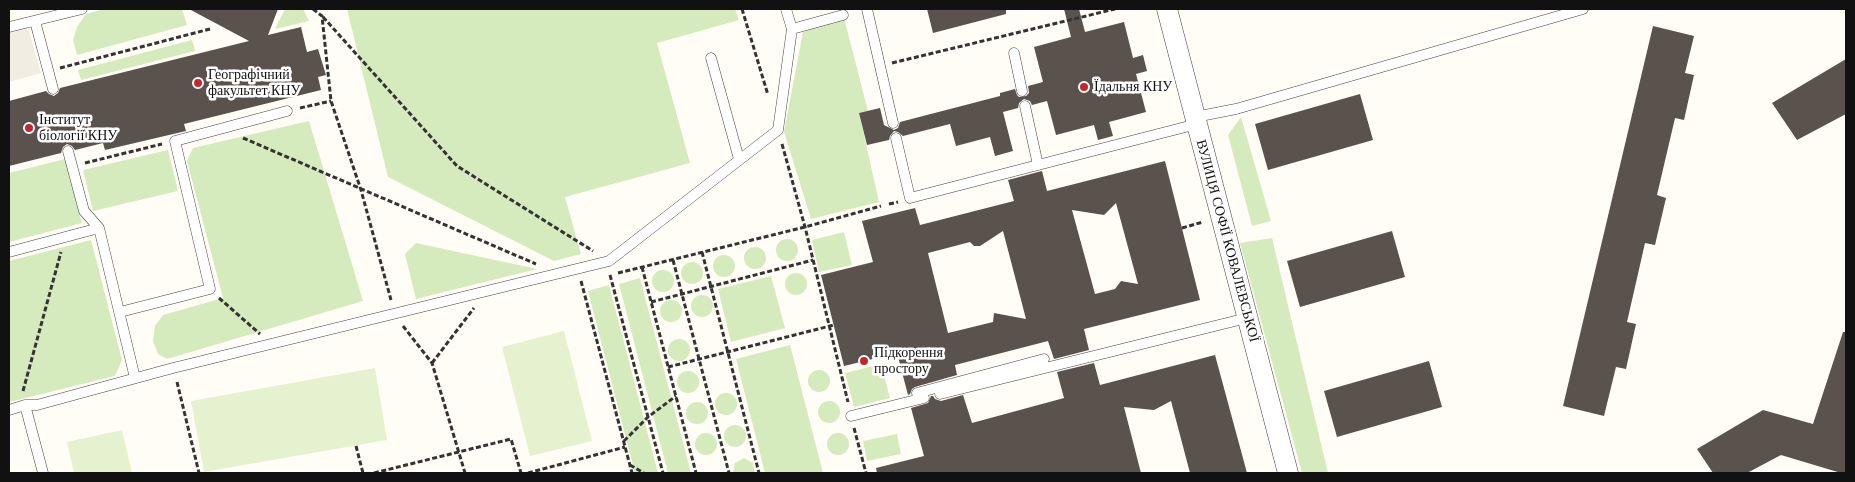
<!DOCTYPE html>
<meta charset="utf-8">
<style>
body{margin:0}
#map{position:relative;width:1855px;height:482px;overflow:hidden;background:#fffdf5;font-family:"Times New Roman",serif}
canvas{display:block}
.frame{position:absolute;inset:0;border:10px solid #111;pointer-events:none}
</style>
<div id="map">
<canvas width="1855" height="482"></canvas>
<div class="frame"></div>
</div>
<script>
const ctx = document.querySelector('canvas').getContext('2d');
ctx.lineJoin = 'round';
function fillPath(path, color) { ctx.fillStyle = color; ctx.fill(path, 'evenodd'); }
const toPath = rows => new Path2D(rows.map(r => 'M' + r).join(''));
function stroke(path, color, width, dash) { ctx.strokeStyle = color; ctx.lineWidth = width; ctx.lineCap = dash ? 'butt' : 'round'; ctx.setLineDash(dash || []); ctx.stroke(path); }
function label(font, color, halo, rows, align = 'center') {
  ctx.font = font + ' "Times New Roman",serif'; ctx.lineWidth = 5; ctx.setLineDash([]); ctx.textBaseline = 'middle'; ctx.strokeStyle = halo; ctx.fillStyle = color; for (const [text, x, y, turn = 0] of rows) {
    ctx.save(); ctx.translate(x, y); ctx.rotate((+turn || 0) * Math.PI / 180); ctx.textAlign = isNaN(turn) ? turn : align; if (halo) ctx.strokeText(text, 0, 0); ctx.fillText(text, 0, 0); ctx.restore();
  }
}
fillPath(toPath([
 [104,9,182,9,187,25,77,55,73,40,77,27,86,14],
 [285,9,303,9,309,21,275,29],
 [347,9,735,9,739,20,657,43,690,163,565,197,581,254,554,261,388,177],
 [844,18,868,111,859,113,879,202,811,219,784,132,803,32],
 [192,40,195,51,81,80,78,70],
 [1241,117,1271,221,1252,226,1228,135],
 [309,121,363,301,167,359,158,354,153,341,155,326,163,315,223,298,187,161,193,148],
 [168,150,178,191,93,211,83,170],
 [65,159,82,223,9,242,9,173],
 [844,232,852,265,819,272,812,240],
 [1272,238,1328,473,1302,473,1240,243],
 '776 250a11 11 0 1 1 22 0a11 11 0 1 1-22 0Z',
 [91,240,122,360,115,376,9,402,9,261],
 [416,243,537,269,416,299,405,254],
 '744 258a11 11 0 1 1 22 0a11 11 0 1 1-22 0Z',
 '713 266a11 11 0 1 1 22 0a11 11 0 1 1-22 0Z',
 '681 273a11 11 0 1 1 22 0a11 11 0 1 1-22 0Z',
 '652 281a11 11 0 1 1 22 0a11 11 0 1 1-22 0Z',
 '785 284a11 11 0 1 1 22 0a11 11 0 1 1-22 0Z',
 [771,276,785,328,731,342,718,289],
 [640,278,691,473,668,473,619,284],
 [609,285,658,473,635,473,588,291],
 '691 306a11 11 0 1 1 22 0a11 11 0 1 1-22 0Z',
 '660 311a11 11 0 1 1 22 0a11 11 0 1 1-22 0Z',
 '668 350a11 11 0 1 1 22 0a11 11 0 1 1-22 0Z',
 [790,345,823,473,765,473,736,359],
 [881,364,890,398,854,407,845,373],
 '808 381a11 11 0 1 1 22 0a11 11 0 1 1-22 0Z',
 '677 382a11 11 0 1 1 22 0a11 11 0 1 1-22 0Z',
 '715 404a11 11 0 1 1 22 0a11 11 0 1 1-22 0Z',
 '818 412a11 11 0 1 1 22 0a11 11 0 1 1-22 0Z',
 '686 413a11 11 0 1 1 22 0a11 11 0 1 1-22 0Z',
 '724 436a11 11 0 1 1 22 0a11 11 0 1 1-22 0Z',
 '695 444a11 11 0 1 1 22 0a11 11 0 1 1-22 0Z',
 '827 444a11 11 0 1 1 22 0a11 11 0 1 1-22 0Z',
 [897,434,901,454,867,461,863,441],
 [744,458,753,463,755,473,733,473,735,463]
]), '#d5ebbd');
fillPath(toPath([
 [564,331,592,441,530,456,502,347],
 [375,368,387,440,204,472,191,401],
 [122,430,132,473,74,473,67,442]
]), '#e6f2cf');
fillPath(toPath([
 [28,27,41,73,9,82,9,32]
]), '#f1ede2');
fillPath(toPath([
 [189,9,278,9,268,35,301,27,307,52,318,49,326,75,318,77,321,90,184,124,186,131,105,150,103,143,75,150,72,146,67,144,63,147,61,153,9,166,9,101,46,91,49,94,54,96,58,93,60,88,249,41],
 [927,9,1006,9,1006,14,933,33],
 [1064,9,1079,9,1085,32,1124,22,1133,58,1143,55,1147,71,1136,74,1146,112,1109,122,1113,136,1098,140,1094,125,1056,135,1047,101,1032,105,1030,101,1024,99,1019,103,1018,108,1003,112,1013,151,995,156,990,137,956,146,950,124,903,136,898,132,894,131,890,136,889,140,867,145,859,113,880,108,884,125,894,130,898,128,900,122,1000,96,1000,93,1015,89,1017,95,1019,97,1026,96,1029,93,1028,86,1043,82,1034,47,1071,37],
 [1653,26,1694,36,1685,73,1694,75,1684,120,1675,118,1657,195,1666,198,1655,245,1645,243,1627,322,1636,324,1626,369,1616,367,1604,416,1563,406],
 [1846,59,1846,114,1797,140,1772,103],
 [1360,94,1373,140,1268,170,1255,124],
 [1165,161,1200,300,1084,329,1089,350,1054,359,1048,341,955,365,957,375,915,387,912,389,910,394,908,395,897,353,844,366,821,275,873,262,862,221,915,208,920,225,1014,201,1008,180,1042,171,1047,191],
 [1116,203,1138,284,1121,281,1115,289,1095,294,1072,210,1104,215],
 [1003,231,1026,319,994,313,993,322,948,333,928,253,970,242,974,246,980,246],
 [1392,231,1405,277,1300,307,1287,261],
 [1843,332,1846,332,1846,473,1841,473,1781,455,1747,473,1713,473,1697,449,1763,410,1813,424],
 [1215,355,1247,473,1190,473,1171,401,1154,410,1124,407,1141,473,877,473,876,468,924,456,911,408,928,403,931,396,933,396,935,399,941,401,963,395,972,423,1064,398,1057,372,1094,363,1100,385],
 [1429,361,1442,407,1337,437,1324,391]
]), '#5a524d');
const lane = toPath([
 [867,9,893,123],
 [35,21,53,89],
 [9,27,82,9],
 [792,29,843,15],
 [1014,53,1022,91],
 [711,58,739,159],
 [1025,106,1038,165],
 [1195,117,1236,109,1583,9],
 [896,138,910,198,1197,124],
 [68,151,84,211,99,228,135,378],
 [9,252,99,228],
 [120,312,210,289,175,141,287,111],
 [940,394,1247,318],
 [919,399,917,393,1044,359],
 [25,405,43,473],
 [9,410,25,405,37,405,173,368,609,261,778,130,792,29,786,9],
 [851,416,924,398]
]);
const street = toPath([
 [1167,9,1288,473]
]);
stroke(lane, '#444', 11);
stroke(street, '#444', 21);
stroke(toPath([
 [313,9,322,16,331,101,361,190,391,300],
 [742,9,768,95],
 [323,17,457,166,593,251],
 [892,63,1115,9],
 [60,68,210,29],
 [300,108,331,101],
 [243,138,536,264],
 [782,144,805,227,848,402],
 [85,163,162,144],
 [889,204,898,202],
 [1182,228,1203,222],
 [702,252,759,473],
 [673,260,729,473],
 [642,267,696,473],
 [618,273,805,227,881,206],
 [610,275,663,473],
 [581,281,632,473],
 [219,298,260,334],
 [651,302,813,260],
 [403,326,432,363,465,473],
 [432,363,474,308],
 [668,367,834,325],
 [177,382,199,473],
 [23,391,61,252],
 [854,428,866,473],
 [624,441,648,417,676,396],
 [356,446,363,473],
 [630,465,644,473],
 [374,473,511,439,521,473],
 [528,473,625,447]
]), '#333', 3, [5, 2.5]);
stroke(lane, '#fff', 10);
stroke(street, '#fff', 20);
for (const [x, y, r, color] of [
 [198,83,5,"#c4262e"],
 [1084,87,5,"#c4262e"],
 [29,128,5,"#c4262e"],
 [864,361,5,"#c4262e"]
]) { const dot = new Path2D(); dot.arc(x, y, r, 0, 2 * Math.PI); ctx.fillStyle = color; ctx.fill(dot); stroke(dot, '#fff', 2); }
label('14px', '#111', '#fff', [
 ["Географічний",208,75],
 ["факультет КНУ",208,91],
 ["Їдальня КНУ",1094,87],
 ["Інститут",39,120],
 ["біології КНУ",39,136],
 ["Підкорення",874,353],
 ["простору",874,369]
], 'left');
label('14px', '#111', '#fff', [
 ["ВУЛИЦЯ СОФІЇ КОВАЛЕВСЬКОЇ",1227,241,75]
]);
</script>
